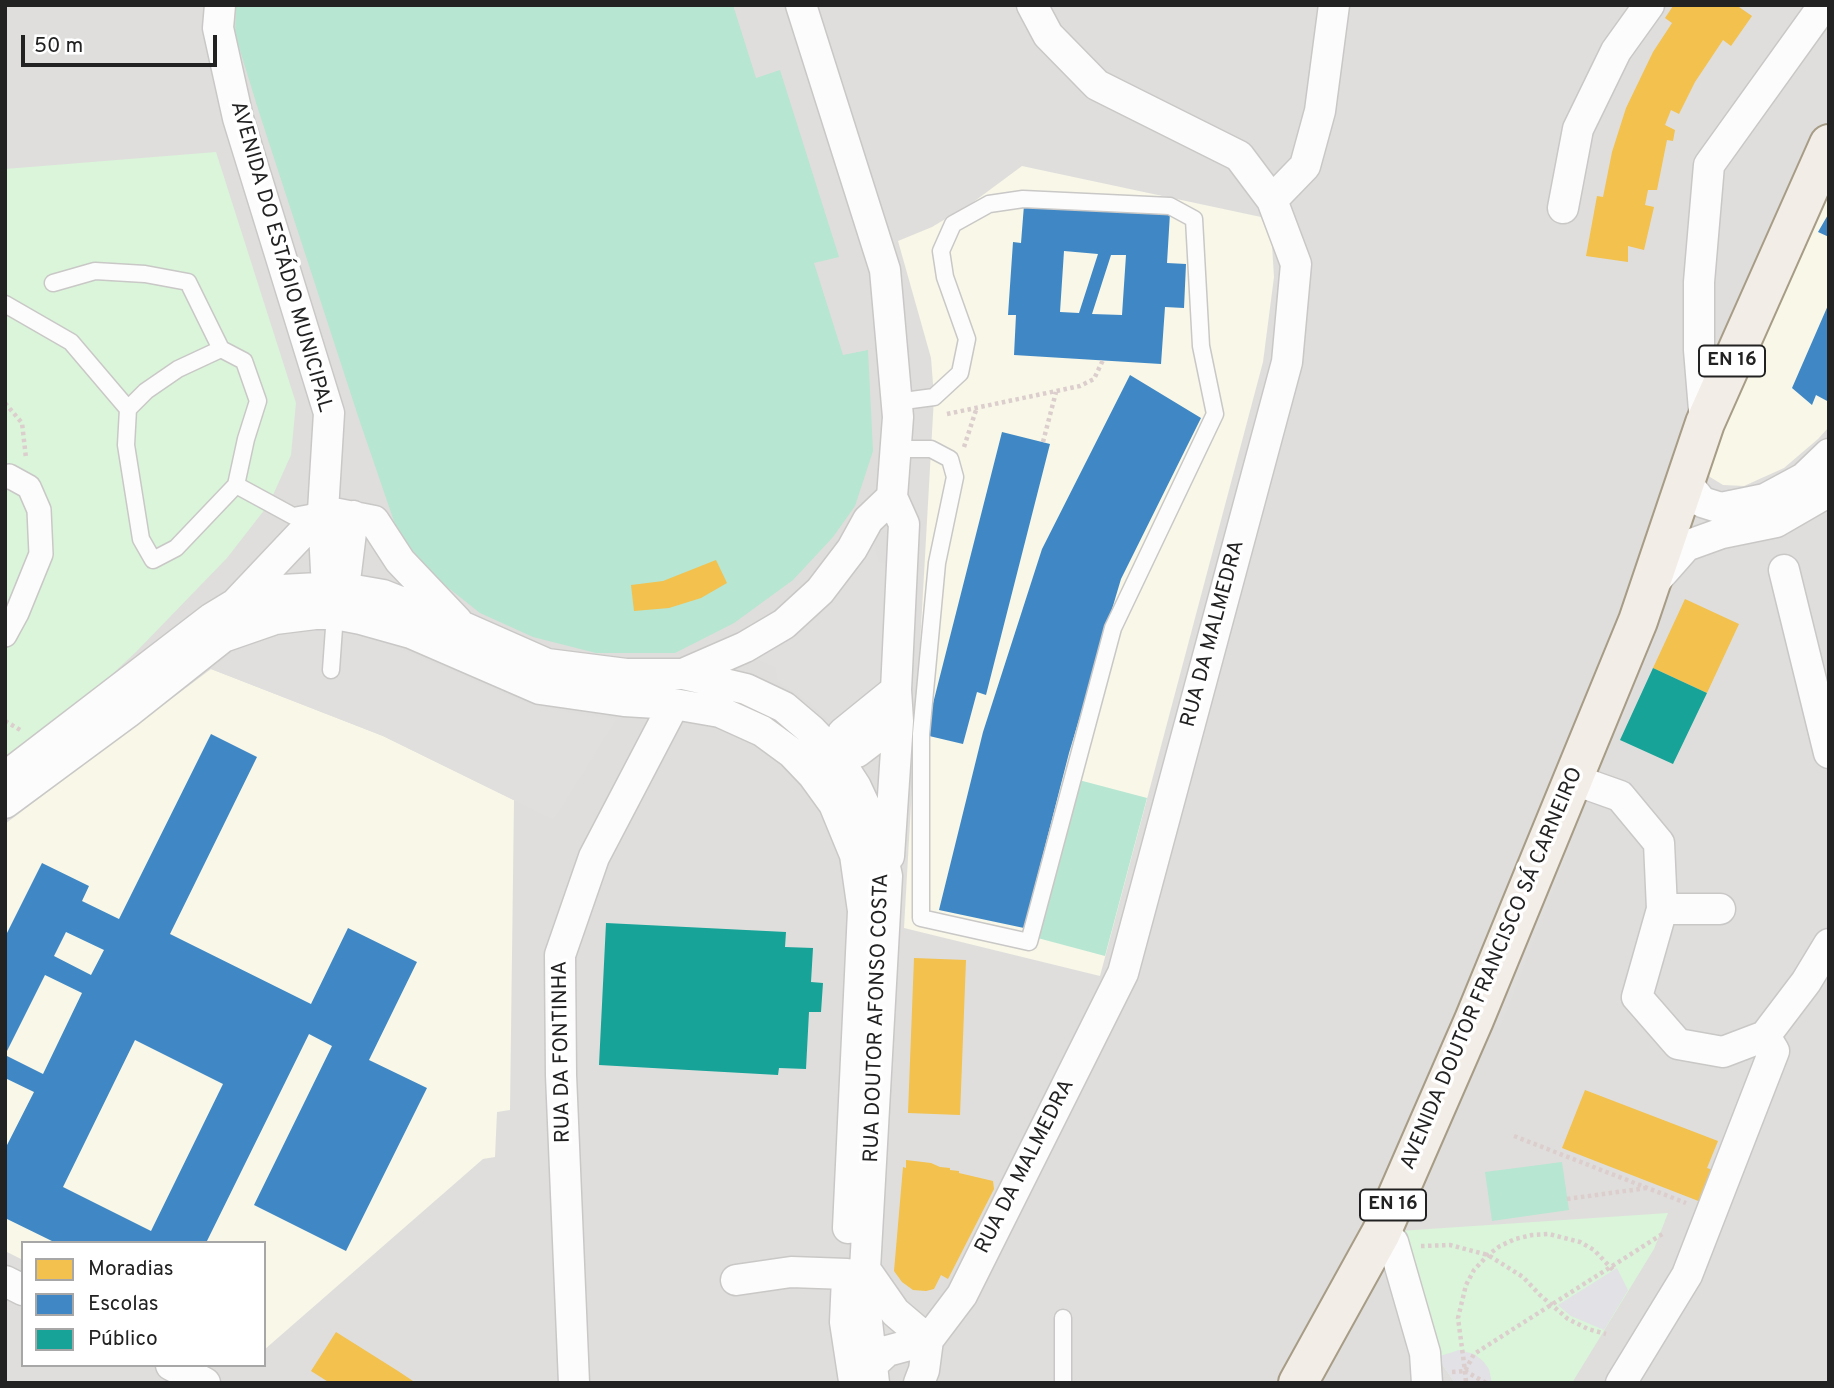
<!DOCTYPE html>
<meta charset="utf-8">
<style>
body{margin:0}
#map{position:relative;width:1834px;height:1388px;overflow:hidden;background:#f0eeeb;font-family:Overpass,sans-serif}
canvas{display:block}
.frame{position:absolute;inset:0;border:7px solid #222;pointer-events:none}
.legend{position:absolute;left:21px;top:1241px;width:245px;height:126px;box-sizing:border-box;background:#fff;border:2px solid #a7a7a7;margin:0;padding:9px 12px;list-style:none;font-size:21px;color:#222}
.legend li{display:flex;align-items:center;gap:14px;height:35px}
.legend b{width:35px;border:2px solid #a7a7a7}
.scale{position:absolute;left:21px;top:35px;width:196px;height:32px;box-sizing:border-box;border:4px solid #222;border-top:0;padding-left:9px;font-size:21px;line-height:24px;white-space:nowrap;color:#222;-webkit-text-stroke:5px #fff;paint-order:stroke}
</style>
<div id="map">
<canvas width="1834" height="1388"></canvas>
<div class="frame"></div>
<ul class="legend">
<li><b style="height:19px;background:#f2c14e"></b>Moradias</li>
<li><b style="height:19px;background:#3f88c5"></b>Escolas</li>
<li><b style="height:19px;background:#17a398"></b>Público</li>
</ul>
<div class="scale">50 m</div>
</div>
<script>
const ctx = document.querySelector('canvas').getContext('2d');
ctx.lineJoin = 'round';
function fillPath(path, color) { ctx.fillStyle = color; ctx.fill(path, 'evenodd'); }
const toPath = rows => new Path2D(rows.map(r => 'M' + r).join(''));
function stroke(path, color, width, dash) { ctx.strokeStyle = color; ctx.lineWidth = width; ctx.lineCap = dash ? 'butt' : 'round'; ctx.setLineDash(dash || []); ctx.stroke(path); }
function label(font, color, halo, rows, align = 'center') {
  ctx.font = font + ' Overpass,sans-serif'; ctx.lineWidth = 7; ctx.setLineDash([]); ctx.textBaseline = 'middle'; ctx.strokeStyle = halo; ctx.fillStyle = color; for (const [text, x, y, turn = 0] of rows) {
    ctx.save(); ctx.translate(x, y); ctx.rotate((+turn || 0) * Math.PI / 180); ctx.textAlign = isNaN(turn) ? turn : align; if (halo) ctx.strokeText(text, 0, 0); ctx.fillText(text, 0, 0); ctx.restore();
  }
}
fillPath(toPath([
 [5,5,1829,5,1829,1383,5,1383],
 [23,1243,264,1243,264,1365,23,1365]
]), '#dfdedc');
fillPath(toPath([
 [1022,166,1261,217,1272,245,1274,277,1263,362,1100,976,904,928,934,397,931,358,898,241,932,227,972,203],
 [1829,189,1829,427,1818,439,1784,468,1744,486,1723,485,1710,477,1700,460],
 [211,669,383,736,514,800,510,1110,497,1112,495,1157,483,1159,264,1350,264,1243,23,1243,23,1260,5,1251,5,824]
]), '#f8f7e8');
fillPath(toPath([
 [216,152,296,403,291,455,269,504,227,558,136,652,77,707,5,761,5,169],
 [1668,1213,1654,1249,1572,1383,1455,1383,1437,1357,1399,1231]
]), '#daf5da');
fillPath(toPath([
 [236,5,733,5,756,78,780,70,839,257,814,263,843,355,868,350,873,451,855,506,833,537,793,580,734,623,675,653,596,653,533,637,480,613,436,578,398,533,359,419,259,112,235,34],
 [1075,779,1147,798,1105,956,1034,937],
 [1562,1162,1569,1210,1492,1221,1485,1172]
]), '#b7e6d2');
fillPath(toPath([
 [868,520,879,562,888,564,882,679,872,695,830,722,808,702,778,682,776,667,748,656],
 [1638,621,1657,633,1618,735,1595,726],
 [312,629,347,631,387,643,524,702,581,715,617,719,554,820,383,736,211,669,232,651,257,640],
 [1550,836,1572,844,1500,1028,1474,1020]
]), '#e0dfde');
fillPath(toPath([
 [1617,1268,1628,1290,1604,1330,1571,1316,1558,1305],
 [1459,1350,1474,1354,1483,1361,1489,1369,1492,1383,1455,1383,1437,1357]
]), '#e2e1e5');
fillPath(toPath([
 [1676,5,1741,5,1739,7,1752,16,1731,46,1723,40,1695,82,1679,114,1671,110,1665,125,1675,130,1673,141,1667,140,1657,190,1648,190,1645,205,1654,207,1644,250,1628,246,1628,262,1586,256,1597,196,1603,197,1612,152,1626,108,1653,52,1672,23,1665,18,1673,6],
 [716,560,727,583,701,598,669,608,634,611,631,585,663,581],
 [1685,599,1739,624,1707,693,1653,668],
 [914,958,966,960,960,1115,908,1113],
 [1585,1090,1718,1141,1707,1168,1713,1170,1701,1202,1562,1148],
 [906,1160,931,1163,940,1167,950,1168,950,1170,959,1171,959,1173,993,1181,994,1189,948,1279,941,1275,934,1289,926,1291,913,1290,902,1282,894,1271,903,1167,906,1168],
 [336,1332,398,1371,416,1383,330,1383,311,1371]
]), '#f2c14e');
fillPath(toPath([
 [1024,205,1170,213,1167,263,1186,264,1184,308,1165,307,1161,364,1014,355,1016,315,1008,315,1013,242,1021,243],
 [1064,251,1098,254,1079,313,1060,312],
 [1111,255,1126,255,1122,315,1092,314],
 [1829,213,1829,237,1818,232],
 [1829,303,1829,402,1816,395,1812,405,1792,388],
 [1130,375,1201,418,1121,579,1069,753,1024,928,939,910,983,732,1042,549],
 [1002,432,1050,444,986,695,977,692,963,744,925,735],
 [211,734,257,757,170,934,311,1004,348,928,417,962,369,1060,427,1088,346,1251,254,1205,332,1046,309,1034,206,1243,56,1243,5,1218,5,1149,34,1092,5,1078,5,1055,43,1074,82,993,45,975,5,1055,5,937,42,863,89,886,82,901,119,919],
 [66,932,104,950,91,975,54,956],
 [135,1040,223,1084,151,1231,63,1187]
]), '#3f88c5');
fillPath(toPath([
 [1653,668,1707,693,1673,764,1620,740],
 [606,923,786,932,785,947,813,948,811,982,823,983,821,1012,809,1012,806,1069,779,1068,778,1075,599,1065]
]), '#17a398');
const service = toPath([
 [53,283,95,271,145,274,188,282,221,349],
 [5,304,71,342,128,409],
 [896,449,931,449,950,459,955,477,937,563,921,734,921,918,1029,942,1113,628,1215,414,1201,346,1194,219,1170,206,1023,199,989,204,953,224,941,251,945,277,967,339,960,373,934,397,896,402],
 [236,485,176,548,153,560,141,539,126,445,128,409,146,391,178,369,221,349,244,361,258,401,246,439,236,485,293,516,320,511],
 [331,670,335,614],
 [1063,1383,1063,1318]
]);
const pedestrian = toPath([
 [5,477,9,476,29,487,39,510,41,554,17,613,5,635]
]);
const minor = toPath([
 [220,5,218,28,238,118,329,413,323,511,237,602],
 [801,5,885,270,898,417,892,497,904,524,896,690,898,721,889,856],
 [1272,200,1305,166,1320,111,1334,5],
 [1563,208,1578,129,1616,51,1649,5],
 [1705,422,1699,350,1699,282,1709,165,1821,9,1829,7],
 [1686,482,1702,502,1721,508,1765,499,1804,478,1829,454],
 [1784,570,1829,753],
 [1656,580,1686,546,1722,533,1776,522,1821,496,1829,488],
 [337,587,326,571,323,511,374,521,400,561,457,621],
 [337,587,346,573,353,516],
 [683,674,745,647,784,624,820,591,852,549,868,520,892,497],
 [836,756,843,733,896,690],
 [822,768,836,756,857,752,898,721],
 [5,777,212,618,235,604,282,590,337,587,383,595,461,626,547,664,626,674,683,674,746,689,784,707,811,730,836,756,856,787,877,832,887,876,865,1269,866,1313,874,1383],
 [1572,779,1620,796,1659,843,1662,909,1637,997,1678,1044,1723,1052,1765,1036,1806,982,1829,944],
 [5,803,127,713,223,637,275,619,315,614,335,614,361,619,411,633,540,689,624,701,674,704,720,712,762,731,792,753,813,775,834,804,855,855,863,911,848,1228],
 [1662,909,1720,909],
 [1381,1233,1393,1242,1425,1353,1427,1383],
 [865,1269,895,1312,928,1340],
 [847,1278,845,1322,854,1381],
 [736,1280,791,1272,847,1274],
 [5,1281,23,1290],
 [171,1365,205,1383],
 [855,1369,871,1366,887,1351,928,1340],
 [574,1383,561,1075,560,955,594,857,674,704],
 [919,1383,924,1370,928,1340,962,1295,1123,973,1287,362,1296,264,1272,200,1239,156,1097,85,1048,35,1032,5],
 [1621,1383,1687,1275,1774,1051,1765,1036]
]);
const primary = toPath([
 [1298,1383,1381,1233,1474,1020,1638,621,1705,423,1829,144]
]);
stroke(service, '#c9c8c7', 19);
stroke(pedestrian, '#c9c8c7', 26);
stroke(minor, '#c9c8c7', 33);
stroke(primary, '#a79c86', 42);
stroke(toPath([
 [5,403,22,423,26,458],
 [947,414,1080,386,1094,379,1103,360],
 [1043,442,1056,392],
 [964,447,977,407],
 [5,721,22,731],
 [1514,1136,1686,1203],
 [1567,1199,1647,1188],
 [1421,1246,1450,1245,1488,1255,1523,1277,1540,1295,1568,1319,1588,1329,1606,1334],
 [1465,1371,1466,1383],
 [1452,1372,1465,1371,1474,1354,1664,1233],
 [1486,1383,1465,1371,1458,1318,1466,1285,1474,1270,1488,1255,1500,1246,1515,1239,1532,1235,1549,1234,1580,1242,1594,1250,1613,1270]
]), '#dccecd', 4.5, [3.5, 3.5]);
stroke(service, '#fdfcfc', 16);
stroke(pedestrian, '#fdfcfc', 23);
stroke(minor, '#fdfcfc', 30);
stroke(primary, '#f3ede7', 38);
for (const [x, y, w] of [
 [1732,361,66],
 [1393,1205,66]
]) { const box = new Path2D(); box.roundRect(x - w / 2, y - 15.5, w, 31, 5); ctx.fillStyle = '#fff'; ctx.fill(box); stroke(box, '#222', 2); }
label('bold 19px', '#222', null, [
 ["EN 16",1732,361],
 ["EN 16",1393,1205]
]);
label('21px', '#222', '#fff', [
 ["AVENIDA DO ESTÁDIO MUNICIPAL",280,257,74],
 ["RUA DA MALMEDRA",1214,634,-75],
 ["AVENIDA DOUTOR FRANCISCO SÁ CARNEIRO",1493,969,-67],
 ["RUA DOUTOR AFONSO COSTA",878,1018,-88],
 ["RUA DA FONTINHA",563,1052,-91],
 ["RUA DA MALMEDRA",1026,1167,-63]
]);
</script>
